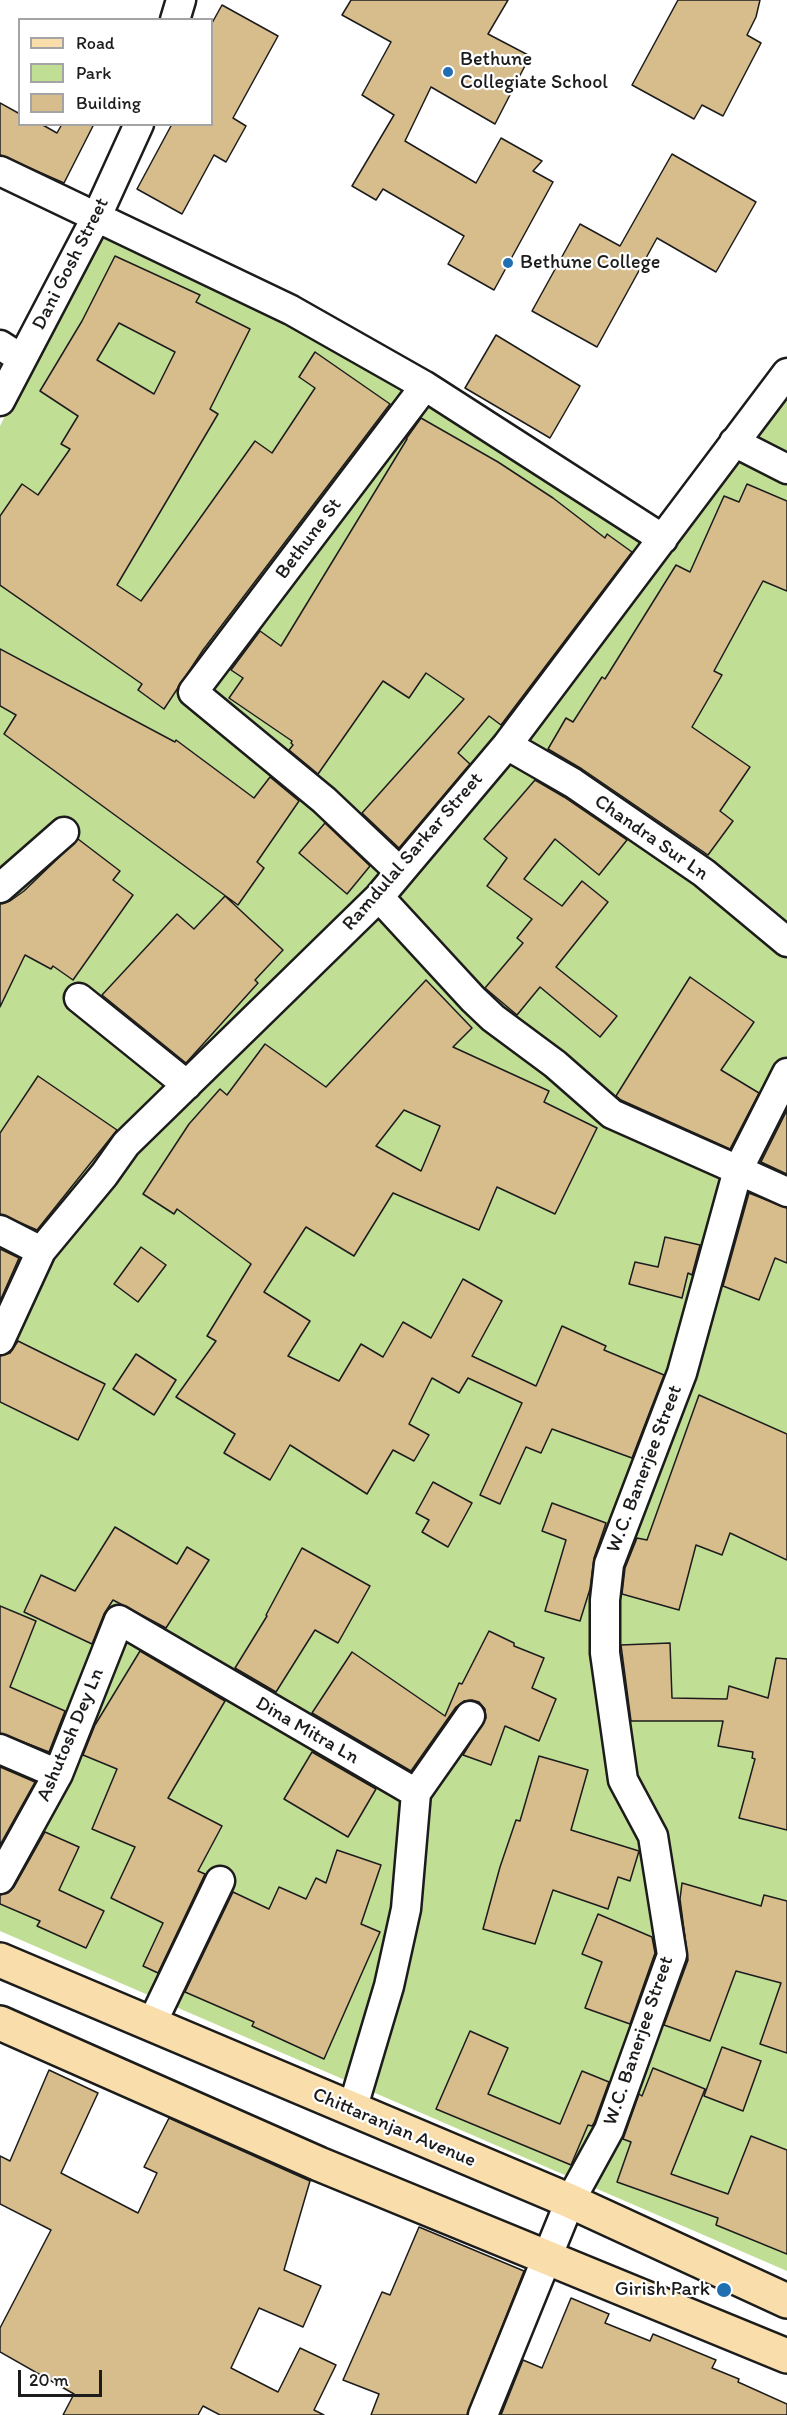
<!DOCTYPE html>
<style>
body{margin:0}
#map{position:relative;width:787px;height:2415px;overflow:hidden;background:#fff;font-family:Itim,sans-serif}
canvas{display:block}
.legend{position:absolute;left:18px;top:18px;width:195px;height:108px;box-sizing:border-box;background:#fff;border:2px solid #a4a4a4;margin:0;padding:8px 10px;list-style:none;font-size:18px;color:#1c1c1c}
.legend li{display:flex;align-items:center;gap:12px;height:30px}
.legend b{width:30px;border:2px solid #a4a4a4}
.scale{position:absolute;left:18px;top:2370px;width:84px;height:27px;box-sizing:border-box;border:3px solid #1c1c1c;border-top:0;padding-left:8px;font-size:18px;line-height:21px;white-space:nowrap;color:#1c1c1c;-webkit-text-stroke:4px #fff;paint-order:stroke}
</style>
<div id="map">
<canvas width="787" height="2415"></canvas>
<ul class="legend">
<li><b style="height:8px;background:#f9deab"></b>Road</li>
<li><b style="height:16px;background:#c1de95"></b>Park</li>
<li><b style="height:16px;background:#d7bc8c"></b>Building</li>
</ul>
<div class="scale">20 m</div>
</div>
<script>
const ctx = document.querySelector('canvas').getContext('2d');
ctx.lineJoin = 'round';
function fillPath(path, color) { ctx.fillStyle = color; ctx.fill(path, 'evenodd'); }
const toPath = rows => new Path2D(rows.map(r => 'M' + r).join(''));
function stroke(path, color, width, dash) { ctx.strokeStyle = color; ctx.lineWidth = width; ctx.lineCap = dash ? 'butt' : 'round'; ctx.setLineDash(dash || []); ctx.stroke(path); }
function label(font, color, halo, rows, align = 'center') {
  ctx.font = font + ' Itim,sans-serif'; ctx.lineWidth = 4.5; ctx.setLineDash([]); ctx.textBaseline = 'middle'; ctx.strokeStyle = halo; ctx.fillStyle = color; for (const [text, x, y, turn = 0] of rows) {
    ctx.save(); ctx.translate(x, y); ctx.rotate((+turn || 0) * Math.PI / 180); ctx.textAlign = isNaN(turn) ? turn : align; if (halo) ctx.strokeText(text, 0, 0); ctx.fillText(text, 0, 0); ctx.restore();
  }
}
fillPath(toPath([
 [102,220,669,538,787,388,787,2271,0,1931,0,426]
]), '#c1de95');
const building = toPath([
 [351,0,508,0,488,34,530,56,495,124,431,87,405,141,476,183,501,138,542,161,533,171,553,182,494,290,448,264,464,236,383,189,376,200,352,186,394,115,362,95,391,42,342,15,351,0],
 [678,0,760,0,756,17,747,35,761,43,723,116,702,105,694,119,632,85,678,0],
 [222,5,278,36,233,118,246,126,226,162,214,155,182,214,137,189,172,124,212,124,212,23,222,5],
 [0,103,20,114,20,124,41,124,57,133,62,124,94,124,64,183,0,155,0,103],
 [672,154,756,202,716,272,657,238,597,347,532,311,580,224,620,246,672,154],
 [115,256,200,295,196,302,250,329,210,409,218,414,117,585,141,601,255,441,272,453,315,388,299,377,315,352,390,404,203,650,164,709,138,690,142,684,0,585,0,516,22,484,38,495,70,449,61,444,78,416,40,391,82,321,115,256],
 [119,323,175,352,154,394,97,360,119,323],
 [496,335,580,386,550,438,465,388,496,335],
 [421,418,498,462,553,498,605,538,607,534,632,552,501,725,489,716,458,753,470,764,399,848,362,813,464,699,426,673,409,698,383,681,318,774,289,750,293,745,291,743,292,741,229,698,243,678,231,670,260,631,281,646,407,439,406,439,421,418],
 [747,484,787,501,787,591,763,581,714,671,722,675,692,727,750,767,720,811,733,821,708,855,582,769,548,749,566,718,573,722,602,677,605,679,676,565,690,572,724,496,739,502,747,484],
 [0,649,175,742,176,740,254,798,270,777,299,801,257,862,264,868,238,905,4,734,16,715,0,706,0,649],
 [535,780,564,797,627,840,599,875,555,839,524,879,562,906,582,881,608,902,556,967,617,1016,600,1037,540,987,517,1015,485,988,523,943,517,938,532,919,487,886,507,858,484,839,535,780],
 [325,823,370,866,347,894,299,853,325,823],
 [78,839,120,871,113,880,133,895,73,980,53,966,51,969,25,955,0,1007,0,904,10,901,24,891,78,839],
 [225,896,283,950,255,980,258,983,186,1063,102,995,177,914,194,929,225,896],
 [690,977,754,1022,721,1070,759,1093,730,1149,621,1100,616,1096,690,977],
 [426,980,472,1028,453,1047,549,1091,544,1102,597,1128,555,1214,497,1187,479,1230,393,1193,354,1256,306,1227,264,1292,310,1321,288,1356,339,1381,361,1344,383,1357,403,1322,431,1338,463,1279,502,1301,472,1356,536,1386,562,1326,606,1346,604,1350,664,1375,632,1458,552,1429,541,1453,526,1447,500,1504,480,1495,522,1403,468,1378,459,1393,432,1378,409,1424,429,1435,414,1461,393,1450,367,1494,290,1445,270,1480,224,1453,235,1434,176,1397,216,1341,207,1336,251,1264,177,1209,174,1214,143,1194,189,1124,220,1089,227,1095,265,1044,326,1087,426,980],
 [404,1110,440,1126,421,1171,376,1146,404,1110],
 [38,1076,117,1130,37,1230,0,1214,0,1133,38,1076],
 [787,1110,787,1174,761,1162,787,1110],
 [749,1193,787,1208,787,1263,775,1258,759,1300,723,1286,749,1193],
 [665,1237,700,1245,692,1275,688,1273,682,1298,629,1284,635,1262,658,1267,665,1237],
 [141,1247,166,1265,138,1302,114,1284,141,1247],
 [0,1249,19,1258,0,1301,0,1249],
 [18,1341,105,1384,78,1440,0,1402,0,1356,10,1353,18,1341],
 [136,1354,176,1380,154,1415,113,1389,136,1354],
 [699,1395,787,1434,787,1560,730,1533,722,1555,696,1545,679,1610,622,1594,625,1568,637,1538,647,1540,699,1395],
 [433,1482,472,1503,448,1547,422,1532,429,1520,416,1513,433,1482],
 [552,1503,606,1523,594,1558,590,1589,580,1621,545,1611,566,1540,542,1531,552,1503],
 [115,1527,177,1564,187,1547,209,1560,166,1628,113,1600,104,1614,92,1644,24,1612,41,1575,75,1591,115,1527],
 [302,1548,370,1586,338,1643,315,1630,276,1692,235,1668,267,1616,266,1615,302,1548],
 [0,1606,36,1621,10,1687,65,1711,49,1752,0,1733,0,1606],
 [489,1631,514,1643,514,1646,544,1658,532,1688,556,1699,539,1741,505,1726,491,1765,463,1755,486,1718,485,1709,479,1702,472,1700,464,1701,456,1707,411,1771,312,1713,352,1652,445,1716,459,1683,462,1684,489,1631],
 [670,1643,672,1698,727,1699,729,1686,768,1698,776,1658,787,1659,787,1830,739,1818,755,1759,752,1758,753,1752,718,1746,723,1721,631,1721,621,1645,670,1643],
 [140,1651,225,1701,168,1798,222,1826,198,1871,205,1874,158,1973,143,1966,163,1923,111,1898,135,1847,92,1829,117,1769,83,1755,95,1725,140,1651],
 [312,1752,376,1789,348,1837,284,1799,312,1752],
 [539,1756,588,1770,571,1830,639,1851,630,1881,618,1877,608,1909,553,1890,535,1944,483,1929,500,1867,516,1820,520,1821,539,1756],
 [0,1767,35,1782,0,1845,0,1767],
 [45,1832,79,1847,59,1890,104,1911,86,1948,37,1926,40,1921,0,1904,0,1895,8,1893,14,1887,45,1832],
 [337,1850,381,1865,361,1924,380,1932,324,2059,252,2026,254,2022,185,1992,233,1892,269,1909,279,1887,306,1899,316,1878,326,1883,337,1850],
 [682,1883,761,1906,764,1895,787,1901,787,2053,760,2044,781,1983,736,1971,710,2041,664,2025,688,1960,680,1899,682,1883],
 [598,1914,652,1937,655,1953,630,2024,585,2008,602,1962,582,1954,598,1914],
 [470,2031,508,2048,488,2094,560,2124,582,2071,609,2082,594,2123,592,2126,588,2125,571,2165,436,2109,470,2031],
 [722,2047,761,2061,743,2111,704,2096,722,2047],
 [653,2068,705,2089,671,2174,728,2194,751,2136,787,2150,787,2254,716,2225,718,2218,617,2182,631,2142,623,2139,639,2094,642,2096,653,2068],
 [49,2070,98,2093,61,2173,138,2213,157,2173,144,2167,169,2118,310,2181,284,2270,321,2286,303,2327,259,2308,231,2368,278,2392,300,2348,336,2365,314,2410,324,2415,220,2415,203,2406,198,2415,63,2415,74,2394,0,2352,0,2328,51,2230,0,2204,0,2156,10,2161,49,2070],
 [419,2227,524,2271,467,2415,371,2415,379,2394,343,2380,382,2292,390,2295,419,2227],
 [571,2298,609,2314,605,2323,650,2341,653,2334,716,2360,712,2368,739,2379,738,2382,787,2404,787,2415,501,2415,523,2360,542,2368,571,2298]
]);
fillPath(building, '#d7bc8c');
stroke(building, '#1c1c1c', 1.5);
const minor = toPath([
 [175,20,181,0],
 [0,171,291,310,425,386,663,539],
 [0,345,22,359],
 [0,401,97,216,139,124],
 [734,442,787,469],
 [507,745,573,783,704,873,787,942],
 [399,871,324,800,193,692,425,386],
 [0,888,64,832],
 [379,897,473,999,493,1018,555,1064,612,1114,738,1170,682,1373,609,1564,605,1600,605,1653,623,1780,653,1836,672,1955,609,2130,570,2201,483,2415],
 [79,998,187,1085],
 [787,1073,738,1170,787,1192],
 [0,1230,41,1251],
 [0,1340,41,1251,104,1175,126,1144,379,897,507,745,787,373],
 [0,1749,58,1774],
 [0,1879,58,1774,119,1620,416,1793,470,1716],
 [151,2025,220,1881],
 [352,2110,389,1986,406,1909,416,1793]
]);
const major = toPath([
 [0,1960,570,2201,787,2301],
 [0,2023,319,2164,787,2356]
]);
stroke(minor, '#1c1c1c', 33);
stroke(major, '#1c1c1c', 38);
stroke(minor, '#fff', 28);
stroke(major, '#f9deab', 33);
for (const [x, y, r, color] of [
 [448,72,6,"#1f6fb2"],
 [508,263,6,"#1f6fb2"],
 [724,2290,8,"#1f6fb2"]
]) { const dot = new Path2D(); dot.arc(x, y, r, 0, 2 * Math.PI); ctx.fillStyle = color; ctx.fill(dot); stroke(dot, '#fff', 2); }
label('20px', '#1c1c1c', '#fff', [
 ["Bethune",460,60],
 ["Collegiate School",460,83],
 ["Bethune College",520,263],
 ["Girish Park",710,2290,"right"]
], 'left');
label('20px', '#1c1c1c', '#fff', [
 ["Dani Gosh Street",71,264,-63],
 ["Bethune St",309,539,-53],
 ["Chandra Sur Ln",651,838,35],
 ["Ramdulal Sarkar Street",413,852,-49],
 ["W.C. Banerjee Street",645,1469,-69],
 ["Dina Mitra Ln",307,1731,30],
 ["Ashutosh Dey Ln",71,1735,-67],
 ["W.C. Banerjee Street",639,2041,-71],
 ["Chittaranjan Avenue",394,2128,23]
]);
</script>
